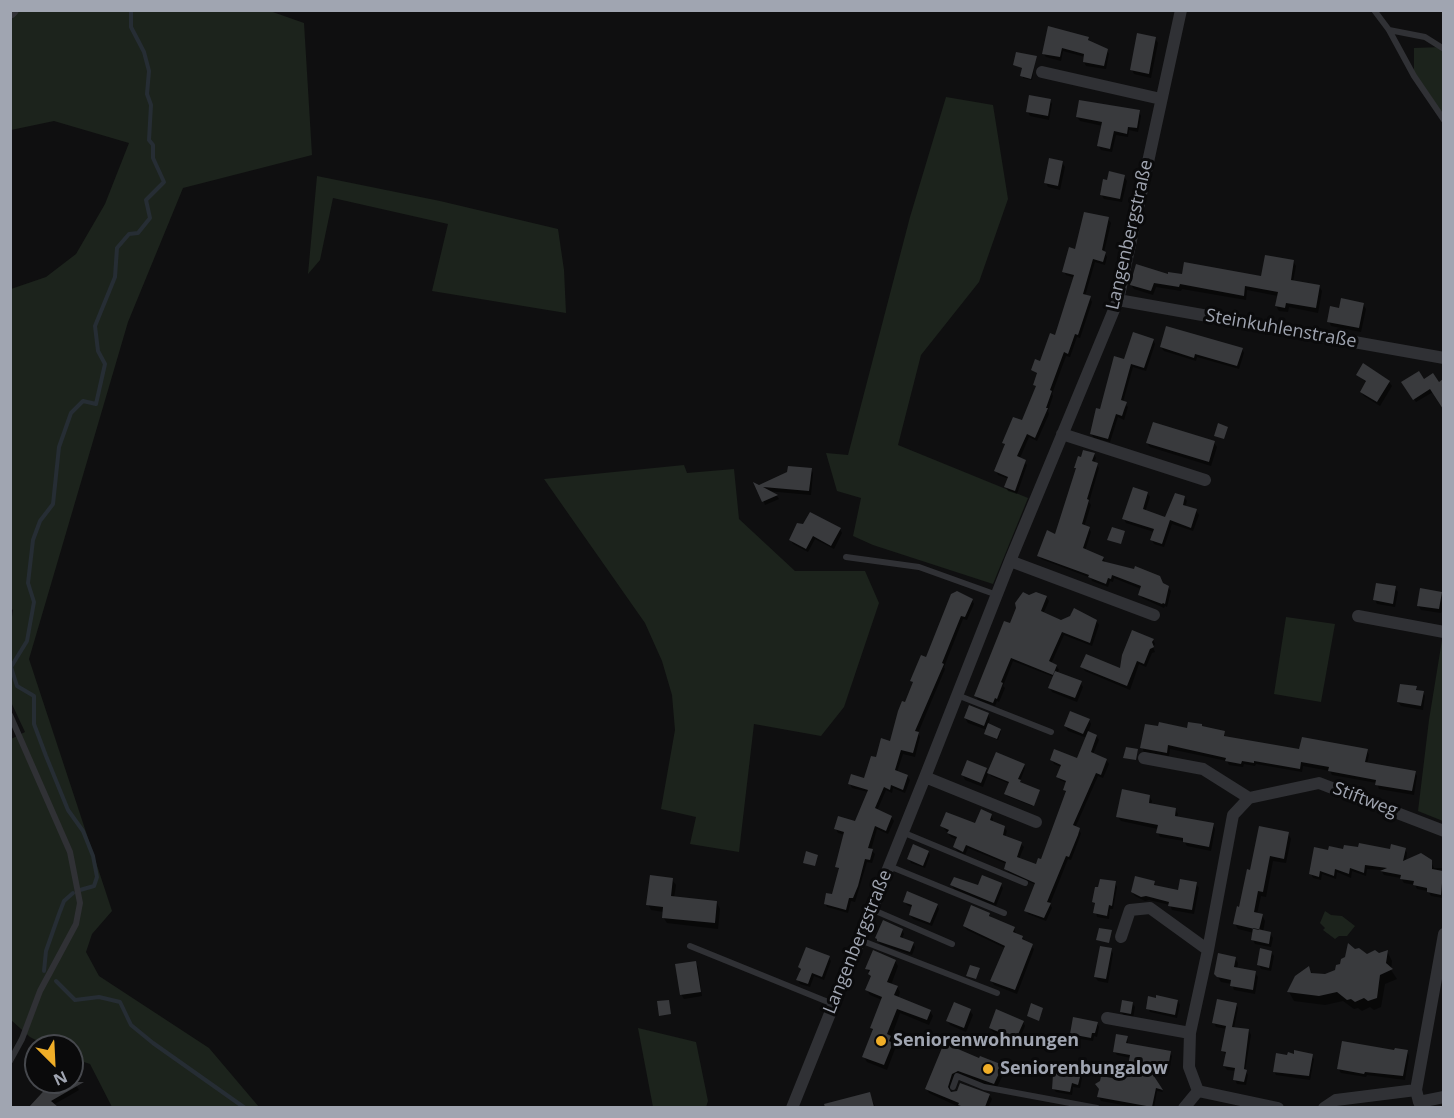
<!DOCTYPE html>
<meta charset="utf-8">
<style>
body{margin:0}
#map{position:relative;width:1454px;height:1118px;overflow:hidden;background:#0f0f10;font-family:"Open Sans",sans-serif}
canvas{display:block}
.frame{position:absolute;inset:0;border:12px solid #a0a5b1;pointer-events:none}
.north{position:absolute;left:24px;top:1034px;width:60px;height:60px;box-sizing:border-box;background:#0a0a0b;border:2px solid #46484d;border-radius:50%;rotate:156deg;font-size:16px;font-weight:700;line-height:24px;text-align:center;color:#a0a5b1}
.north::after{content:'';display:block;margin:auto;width:21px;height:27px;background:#f0ae28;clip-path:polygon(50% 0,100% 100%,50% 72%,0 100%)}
</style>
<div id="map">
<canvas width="1454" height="1118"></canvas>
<div class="frame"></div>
<div class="north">N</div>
</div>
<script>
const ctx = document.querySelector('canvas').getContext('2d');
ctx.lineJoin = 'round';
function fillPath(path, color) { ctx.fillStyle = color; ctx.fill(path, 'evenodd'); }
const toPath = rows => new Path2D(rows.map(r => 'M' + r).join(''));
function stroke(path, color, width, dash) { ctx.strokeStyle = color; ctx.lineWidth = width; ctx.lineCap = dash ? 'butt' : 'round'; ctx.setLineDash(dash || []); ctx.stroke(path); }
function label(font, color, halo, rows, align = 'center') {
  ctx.font = font + ' "Open Sans",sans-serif'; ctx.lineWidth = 6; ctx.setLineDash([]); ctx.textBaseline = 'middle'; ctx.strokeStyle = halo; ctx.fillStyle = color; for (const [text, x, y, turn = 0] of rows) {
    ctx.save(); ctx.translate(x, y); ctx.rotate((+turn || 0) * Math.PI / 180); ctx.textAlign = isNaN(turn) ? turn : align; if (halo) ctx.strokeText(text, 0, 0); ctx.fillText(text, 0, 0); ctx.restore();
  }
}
fillPath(toPath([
 [18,10,267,10,304,23,312,155,183,188,128,322,29,659,112,911,92,934,86,952,99,976,209,1048,259,1107,112,1107,90,1064,72,1058,72,1046,47,1046,30,1037,11,1020,11,739,25,732,11,702,10,630,13,610,10,608,11,289,46,277,76,254,105,204,129,143,54,121,11,130,11,21],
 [1443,47,1443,114,1414,72,1414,48],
 [946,97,993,105,1008,199,979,282,921,355,898,445,1028,498,993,584,873,545,853,536,861,498,837,491,826,453,848,455,910,217],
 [317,176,440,201,558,229,564,270,566,313,432,291,448,224,333,198,320,260,308,274],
 [684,465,687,473,734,469,739,519,795,571,865,571,879,603,844,707,821,736,754,724,739,852,690,844,696,817,661,809,675,730,672,695,662,661,645,623,544,479],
 [1286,617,1335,624,1321,702,1274,694],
 [1442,640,1444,640,1443,821,1418,811,1429,720],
 [1325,911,1331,915,1342,916,1355,926,1347,936,1339,936,1335,939,1323,930,1325,928,1320,923],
 [638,1028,696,1042,708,1101,706,1107,653,1107]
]), '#1c231c');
fillPath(toPath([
 [1155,38,1158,43,1151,78,1134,74,1132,70],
 [1088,39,1090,42,1106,50,1109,54,1106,69,1086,66,1084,62,1085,57,1063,51,1061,61,1046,57,1043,53],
 [1036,57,1032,80,1023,78,1023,69,1015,65],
 [1050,100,1052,104,1049,120,1030,116,1028,112],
 [1139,112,1141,116,1138,132,1129,130,1128,137,1116,135,1112,152,1101,150,1098,145,1103,126,1080,121,1077,117],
 [1062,162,1065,167,1060,190,1048,187,1046,183],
 [1124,176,1127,181,1122,202,1104,199,1101,194],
 [1108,219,1111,223,1104,252,1107,257,1105,265,1095,262,1085,296,1090,298,1092,302,1080,338,1077,337,1070,357,1066,356,1052,394,1053,396,1048,411,1049,414,1037,441,1029,437,1020,458,1027,465,1017,494,1008,491,1006,487,1009,479,998,475,996,471,1005,447,1004,443,1022,422,1037,388,1035,384,1038,375,1033,370,1041,363,1056,337,1075,278,1066,275,1064,271,1076,251],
 [1293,261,1296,266,1293,282,1319,286,1322,291,1318,313,1289,307,1288,312,1279,311,1276,306,1278,296,1247,290,1246,300,1182,289,1181,291,1156,287,1153,295,1134,289,1131,285,1169,276,1263,278],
 [1363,304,1366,309,1361,332,1331,326,1329,321,1340,310],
 [1153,340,1155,344,1146,371,1133,367,1123,402,1128,407,1124,420,1118,417,1110,442,1094,438,1091,434,1101,411,1125,361],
 [1161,347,1242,349,1244,353,1239,369,1197,357,1196,361,1164,351],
 [1358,375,1389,382,1392,386,1380,406,1364,396,1361,392,1367,383],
 [1423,381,1439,384,1444,381,1444,407,1433,392,1416,402,1404,382],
 [1147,443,1214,443,1217,447,1211,466,1150,447],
 [1094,454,1096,458,1094,463,1099,468,1089,502,1091,505,1084,527,1089,528,1091,532,1085,551,1103,558,1106,563,1168,587,1171,591,1167,607,1165,606,1164,608,1142,598,1139,594,1141,589,1114,578,1113,582,1110,581,1108,587,1092,581,1091,578,1041,559,1038,555,1056,536],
 [811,469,813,473,811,495,767,491,777,496,779,499,765,505,759,487],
 [1147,493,1150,497,1145,512,1166,519,1184,497,1187,501,1185,507,1196,511,1199,515,1193,531,1172,524,1164,547,1154,544,1152,540,1154,532,1126,523,1124,519],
 [840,529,842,533,834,549,815,539,808,552,793,544,791,540],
 [1395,588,1398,592,1395,607,1377,604,1375,600],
 [1421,589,1444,594,1444,607,1441,613,1421,610,1418,605],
 [1029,596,1046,597,1049,601,1043,614,1061,622,1096,621,1099,625,1092,646,1064,635,1051,664,1056,666,1059,670,1057,673,1080,682,1083,687,1077,702,1052,692,1050,688,1054,677,1013,661,1003,686,1005,688,999,702,997,701,995,706,978,700,976,696,1011,625],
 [972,600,974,604,967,620,963,619,944,667,945,669,918,733,920,737,915,757,903,754,897,772,907,776,910,780,905,793,893,788,892,793,886,790,877,811,891,817,894,821,888,834,877,829,871,850,875,854,872,863,867,862,855,902,851,901,848,913,827,907,825,903,833,896,839,870,837,866,845,835,838,833,836,829,856,822,868,792,852,788,850,784,865,780,877,759,891,742,914,684,912,681],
 [1153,640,1155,644,1153,647,1155,652,1152,653,1146,667,1139,664,1130,690,1085,671,1082,667,1121,670],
 [1416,688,1418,691,1423,692,1425,696,1423,710,1401,706,1398,702],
 [988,714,990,719,988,725,1001,731,998,740,987,735,987,730,968,723,965,718],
 [1089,720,1091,724,1088,733,1096,736,1099,740,1093,754,1106,760,1109,764,1103,778,1098,776,1075,828,1081,833,1079,839,1071,860,1068,859,1050,904,1052,908,1046,921,1028,914,1026,910,1036,885,1008,872,1006,868,1007,864,968,848,965,855,957,851,955,847,958,840,951,837,942,826,976,825,991,815,993,819,992,822,1004,827,1007,831,1005,837,1021,844,1024,847,1019,859,1037,866,1041,861,1067,794,1064,790,1067,783,1060,780,1058,776,1061,767,1054,764,1052,760,1078,760,1087,738,1068,731,1065,726],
 [1188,729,1224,732,1226,738,1301,751,1367,751,1369,755,1367,764,1415,772,1417,776,1414,795,1379,789,1377,783,1332,775,1330,771,1303,766,1302,772,1256,764,1255,766,1244,764,1243,767,1229,765,1227,761,1170,749,1169,756,1144,752,1142,747],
 [1024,765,1025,768,1020,781,1022,785,1038,792,1032,806,1007,796,1006,793,1010,784,991,776,989,773],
 [986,769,988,774,983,787,965,780,963,775],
 [1149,796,1152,801,1151,805,1175,809,1178,814,1177,818,1213,825,1215,829,1211,851,1187,846,1184,841,1160,837,1158,833,1158,829,1121,821,1118,817],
 [1288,833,1291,839,1286,863,1273,861,1266,897,1261,896,1257,914,1262,915,1265,921,1263,932,1270,933,1273,938,1271,947,1255,944,1253,940,1254,933,1238,929,1235,924,1252,871],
 [1405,849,1407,853,1406,862,1431,862,1434,868,1444,868,1443,898,1431,896,1428,891,1417,889,1415,885,1404,883,1401,878,1384,875,1381,870,1367,869,1366,876,1352,871,1351,878,1337,872,1336,879,1322,874,1321,880,1313,878,1311,873,1330,852],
 [928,852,930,855,925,868,911,863,909,859],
 [672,880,676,885,674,898,717,903,720,909,718,929,667,923,663,917,664,912,651,910,648,904],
 [1154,882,1157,887,1180,892,1196,884,1199,888,1194,914,1172,910,1170,905,1149,900,1145,901,1135,896,1132,892],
 [1115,883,1117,887,1113,909,1110,909,1109,919,1097,917,1094,902],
 [952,885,979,887,1001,885,1003,888,996,906,954,889],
 [905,902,937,905,939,909,932,926,913,919,910,915,913,908,907,905],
 [989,914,992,919,1014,928,1016,934,1022,937,1034,949,1017,994,994,985,992,981,1005,948,967,930,964,926],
 [902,930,904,934,902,939,913,944,915,947,912,955,880,944,878,941],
 [1111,949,1113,954,1108,983,1098,981,1095,977],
 [1387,951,1392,961,1391,970,1397,979,1385,984,1381,1007,1374,1010,1370,1007,1362,1011,1358,1008,1354,1009,1343,1001,1325,1005,1294,1001,1289,992,1309,968,1313,975,1325,975,1366,955,1379,955],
 [1271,952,1274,956,1271,971,1261,969,1259,965],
 [829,958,831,961,824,980,814,976,810,987,800,984,798,980,802,971,799,967],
 [1235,958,1238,963,1237,969,1255,973,1258,977,1255,994,1234,990,1232,984,1221,982,1216,974],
 [895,961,898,966,891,985,897,987,900,992,898,998,930,1011,933,1016,929,1025,900,1013,891,1038,895,1049,887,1070,867,1062,864,1057,874,1032,871,1028,882,1000,870,995,867,990,872,978,867,969],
 [696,963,698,967,702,996,684,999,681,994],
 [1157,999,1178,1001,1180,1005,1177,1018,1150,1012,1148,1008],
 [1132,1003,1135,1007,1133,1018,1124,1016,1121,1012],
 [1236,1004,1238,1008,1234,1028,1249,1031,1251,1035,1245,1071,1248,1075,1246,1085,1237,1084,1235,1080,1236,1071,1227,1070,1224,1066,1226,1055,1223,1051,1227,1029,1216,1027,1214,1023],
 [970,1011,973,1015,966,1032,950,1025,948,1021],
 [1023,1022,1025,1026,1018,1043,993,1032,990,1028],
 [1097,1023,1099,1027,1097,1037,1094,1036,1093,1041,1074,1038,1072,1034],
 [1127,1038,1128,1044,1170,1052,1172,1056,1169,1071,1146,1067,1163,1092,1157,1091,1154,1108,1139,1108,1101,1101,1099,1097,1119,1081,1127,1078,1131,1058,1117,1055,1114,1051],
 [945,1045,980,1060,1002,1066,1005,1071,997,1087,954,1078,949,1093,955,1094,961,1085,989,1095,992,1099,988,1108,961,1108,929,1093,927,1089],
 [1407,1051,1409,1056,1405,1080,1367,1075,1366,1077,1341,1073,1338,1068,1396,1052],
 [1312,1056,1314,1059,1310,1080,1276,1075,1274,1071,1288,1057],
 [1080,1074,1082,1078,1080,1088,1073,1087,1072,1095,1056,1092,1053,1088],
 [72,1079,79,1090,53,1105,56,1108,31,1108,51,1085,49,1082,72,1082],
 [869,1094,876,1108,842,1108,841,1101]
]), '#0007');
stroke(toPath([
 [80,890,94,886,97,877,93,856,83,831,68,810,46,756,34,724,34,696,17,686,11,667,27,641,34,602,28,583,33,540,40,521,53,504,59,447,71,413,83,401,96,404,105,364,98,351,95,326,115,277,117,248,129,234,138,233,150,218,146,200,164,182,153,158,153,145,149,140,151,105,147,94,149,71,144,52,131,27,131,10],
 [44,971,46,951,59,914,64,901,73,893],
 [56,981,75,1000,99,997,120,1002,131,1025,153,1043,245,1108]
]), '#262d34', 4);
fillPath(toPath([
 [1048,26,1089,37,1088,40,1108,49,1104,66,1083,62,1084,54,1062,48,1060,57,1042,54],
 [1137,33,1156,37,1149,74,1130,70],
 [1016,52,1037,56,1031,79,1020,76,1022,68,1013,65],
 [1029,95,1051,99,1048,116,1026,112],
 [1079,100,1140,110,1137,128,1128,127,1127,134,1114,131,1110,149,1097,146,1102,122,1076,117],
 [1049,158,1063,161,1058,186,1044,183],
 [1109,171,1125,175,1120,199,1100,195,1103,179,1107,180],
 [1084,212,1109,217,1102,250,1106,252,1103,262,1093,259,1083,294,1091,296,1078,335,1075,334,1068,354,1064,352,1050,390,1052,391,1046,408,1048,408,1035,438,1027,434,1017,456,1026,460,1015,491,1004,487,1008,477,994,471,1005,444,1002,443,1013,417,1022,420,1036,386,1033,385,1037,373,1031,370,1035,359,1040,361,1050,333,1055,335,1074,275,1062,272,1069,247,1075,249],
 [1265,255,1294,260,1291,280,1320,285,1316,308,1286,303,1285,308,1275,306,1278,292,1245,286,1244,296,1180,284,1179,287,1154,283,1151,291,1130,285,1136,264,1168,274,1168,272,1182,274,1184,262,1261,276],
 [1341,298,1364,303,1359,328,1327,322,1330,306,1339,308],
 [1166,326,1243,348,1237,366,1195,354,1194,358,1160,347],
 [1133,332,1154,339,1144,368,1131,364,1121,400,1127,402,1124,410,1122,416,1116,414,1108,439,1090,434,1096,408,1100,409,1114,356,1124,359],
 [1363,363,1390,381,1377,402,1360,392,1366,381,1356,375],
 [1419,371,1424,379,1433,373,1439,382,1443,379,1443,409,1430,389,1413,400,1401,382],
 [1153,422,1215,441,1209,462,1146,443],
 [1218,423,1228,427,1224,439,1214,436],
 [1083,450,1095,453,1092,461,1098,463,1087,499,1089,500,1082,524,1090,527,1083,548,1104,557,1102,561,1134,569,1135,566,1160,576,1163,583,1169,586,1165,604,1163,603,1162,604,1138,595,1141,586,1112,575,1111,579,1108,578,1106,584,1088,577,1089,575,1037,556,1047,530,1055,534,1076,468,1074,468,1078,456,1081,457],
 [788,466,812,468,809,491,763,487,778,495,762,502,753,482,759,485,787,472],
 [1133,487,1148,492,1143,509,1165,517,1175,493,1185,496,1183,505,1197,509,1191,528,1170,520,1162,544,1150,540,1154,529,1122,519],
 [810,512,841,528,831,546,813,536,806,549,789,540,797,523,803,524],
 [1112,527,1125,531,1121,544,1107,540],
 [1376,583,1396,586,1393,604,1373,600],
 [1420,588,1442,592,1439,609,1417,606],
 [957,591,973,599,965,617,961,616,942,663,944,664,915,731,919,732,913,753,901,750,895,770,908,775,903,790,891,785,890,790,884,787,875,808,892,816,886,831,875,826,868,848,873,849,870,860,865,859,858,886,853,898,849,898,846,910,824,904,826,893,832,894,839,868,835,867,844,832,834,829,838,816,855,821,868,790,848,784,851,774,864,778,871,756,876,757,881,738,890,741,898,711,902,701,905,702,913,682,910,681,921,655,926,657,951,594],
 [1023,592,1029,595,1036,592,1047,596,1041,611,1061,620,1070,616,1074,608,1097,620,1090,643,1062,632,1049,661,1057,665,1053,675,1011,658,1001,682,1003,683,997,699,995,698,993,703,974,696,1004,621,1010,623,1016,608,1015,603],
 [1132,630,1154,639,1152,642,1154,647,1150,649,1144,664,1137,661,1127,686,1080,667,1086,654,1120,668,1122,655],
 [1055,671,1082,681,1075,698,1048,688],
 [1400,684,1417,686,1416,690,1424,691,1421,706,1397,702],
 [969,705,989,713,984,726,964,718],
 [1070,711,1090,719,1083,734,1064,726],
 [1159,722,1187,728,1188,722,1202,724,1202,726,1225,731,1224,736,1299,749,1302,737,1368,749,1365,762,1416,771,1412,791,1375,785,1376,780,1328,771,1329,767,1301,762,1300,769,1254,761,1254,763,1242,761,1241,764,1225,761,1226,758,1168,745,1167,753,1140,748,1145,724,1158,726],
 [988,723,1001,729,997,739,984,734],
 [1088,731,1097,735,1091,752,1107,759,1101,775,1096,773,1073,825,1080,828,1078,835,1069,857,1066,856,1047,902,1051,903,1044,918,1024,911,1035,883,1004,869,1006,862,966,845,963,852,953,847,957,837,947,833,949,830,940,826,946,812,975,823,981,809,992,814,990,820,1005,826,1003,835,1022,842,1017,857,1036,864,1038,858,1041,859,1066,791,1063,790,1066,781,1056,777,1061,765,1050,760,1054,749,1077,758],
 [1126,747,1138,749,1136,760,1123,758],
 [996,752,1025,764,1018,779,1021,780,1020,782,1040,790,1034,806,1004,794,1009,782,987,773],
 [967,760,987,768,981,783,961,775],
 [1122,789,1150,795,1149,803,1176,808,1175,816,1214,823,1209,847,1183,842,1183,838,1156,833,1158,825,1116,817],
 [1259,826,1289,832,1284,859,1270,856,1263,892,1258,891,1254,912,1263,914,1259,930,1233,924,1237,906,1239,907,1247,869,1250,870],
 [1359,843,1390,849,1391,844,1406,848,1403,861,1421,853,1432,860,1432,869,1443,871,1441,895,1427,892,1427,888,1413,885,1414,881,1400,879,1401,875,1380,871,1387,868,1365,865,1364,873,1350,868,1349,874,1335,869,1334,876,1320,871,1319,877,1309,874,1314,847,1328,850,1329,846,1343,849,1344,845,1358,847],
 [913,844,929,851,923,866,907,859],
 [806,851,818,855,815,866,803,863],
 [650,875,673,878,671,896,717,901,715,923,662,918,663,907,646,905],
 [982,875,1002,883,994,903,950,885,954,877,978,885],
 [1135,876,1155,881,1154,885,1178,890,1180,879,1197,882,1192,910,1168,906,1169,902,1146,896,1141,897,1131,892],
 [1100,879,1116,881,1112,906,1109,905,1107,916,1093,913,1095,903,1092,902,1095,887,1098,887],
 [907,891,938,904,930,923,909,915,912,905,903,902],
 [971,905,990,913,989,916,1015,927,1013,932,1023,936,1022,939,1033,944,1015,990,990,981,1005,946,963,926],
 [883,920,903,929,900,937,914,942,910,952,877,941,877,939,875,938],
 [1099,928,1112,930,1109,943,1096,940],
 [1253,928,1271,932,1269,944,1251,940],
 [1348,943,1355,949,1359,948,1367,954,1375,950,1379,953,1388,950,1386,963,1393,969,1380,975,1377,998,1368,1001,1364,998,1355,1002,1351,999,1347,1000,1337,992,1319,996,1287,992,1295,976,1309,966,1311,973,1325,974,1335,970,1336,965,1340,964,1341,959,1345,957],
 [1100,946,1112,948,1106,979,1094,977],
 [806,947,830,956,822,977,812,973,808,984,796,980,801,969,798,967],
 [1260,948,1272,951,1269,968,1257,965],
 [873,950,896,960,887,982,898,986,894,995,931,1010,927,1020,897,1009,887,1034,891,1036,889,1041,893,1043,884,1065,862,1057,873,1029,870,1028,882,997,865,990,871,976,868,974,870,970,865,969],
 [1218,953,1236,957,1234,967,1256,971,1253,990,1230,986,1231,980,1217,977,1214,974],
 [696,961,701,992,680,995,675,964],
 [970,965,980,968,976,979,966,976],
 [1156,995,1178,1000,1175,1015,1146,1009,1148,996,1156,998],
 [1217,999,1237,1003,1232,1027,1249,1029,1244,1069,1247,1070,1244,1082,1233,1080,1235,1068,1223,1066,1226,1052,1221,1051,1226,1026,1212,1023],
 [669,1000,671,1014,659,1016,657,1001],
 [1122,1000,1133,1002,1131,1014,1120,1012],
 [954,1002,971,1009,964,1028,946,1021],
 [1031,1003,1043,1008,1039,1021,1027,1016],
 [996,1009,1024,1021,1016,1039,989,1028],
 [1073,1017,1098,1022,1095,1033,1092,1033,1091,1038,1070,1034],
 [1116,1034,1128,1036,1126,1043,1171,1051,1168,1068,1146,1064,1163,1090,1156,1088,1152,1107,1097,1097,1099,1089,1095,1084,1100,1081,1101,1076,1118,1079,1119,1075,1126,1076,1130,1055,1113,1052],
 [1342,1041,1394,1050,1395,1048,1408,1050,1403,1076,1365,1072,1364,1074,1337,1069],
 [944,1043,979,1058,980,1056,1003,1065,994,1084,958,1071,952,1074,948,1087,951,1092,957,1091,960,1083,990,1094,985,1107,964,1107,958,1105,959,1103,925,1089],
 [1294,1050,1313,1054,1309,1076,1273,1072,1276,1053,1287,1055,1288,1052,1294,1054],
 [1063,1070,1081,1073,1078,1085,1072,1083,1070,1092,1052,1089,1053,1075],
 [52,1082,84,1082,51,1101,58,1107,29,1107],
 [870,1092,874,1107,825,1107,824,1104]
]), '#393a3d');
stroke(toPath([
 [1374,10,1389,30,1414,76,1444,120],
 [1389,30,1425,37,1444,49],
 [846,557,919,567,997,595],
 [957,695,1051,732],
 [10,715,70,852,80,903,76,924,40,991,22,1039,10,1061],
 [902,832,1025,883],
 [889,866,1004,913],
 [871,909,952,944],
 [860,940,997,993],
 [690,946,833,1004],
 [953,1087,957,1076,984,1087,1097,1108]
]), '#303135', 6);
stroke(toPath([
 [10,13,13,10],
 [1042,72,1161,99],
 [1118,300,1444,358],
 [1062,434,1205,480],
 [1010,561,1154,615],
 [1358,616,1444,632],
 [1144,758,1203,769,1249,798,1319,783,1444,831],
 [925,777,1036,822],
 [1121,937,1130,910,1150,908,1208,950],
 [1107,1018,1190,1033],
 [1416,1090,1444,934],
 [1198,1091,1278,1108],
 [792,1108,925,777,1010,561,1118,300,1181,10],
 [1184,1108,1198,1091,1189,1067,1190,1033,1208,950,1233,815,1249,798],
 [1324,1108,1336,1100,1416,1090,1419,1102,1444,1097]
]), '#303135', 12);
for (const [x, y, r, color] of [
 [881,1041,6,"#f0ae28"],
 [988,1069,6,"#f0ae28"]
]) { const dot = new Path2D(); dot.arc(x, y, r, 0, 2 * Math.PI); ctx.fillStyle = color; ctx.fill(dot); stroke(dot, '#0a0a0b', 2); }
label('18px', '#a0a5b1', '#0a0a0b', [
 ["Langenbergstraße",1130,235,-77],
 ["Steinkuhlenstraße",1281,329,10],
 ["Stiftweg",1365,800,21],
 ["Langenbergstraße",858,942,-68]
]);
label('bold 18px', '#a0a5b1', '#0a0a0b', [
 ["Seniorenwohnungen",893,1041],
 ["Seniorenbungalow",1000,1069]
], 'left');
</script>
